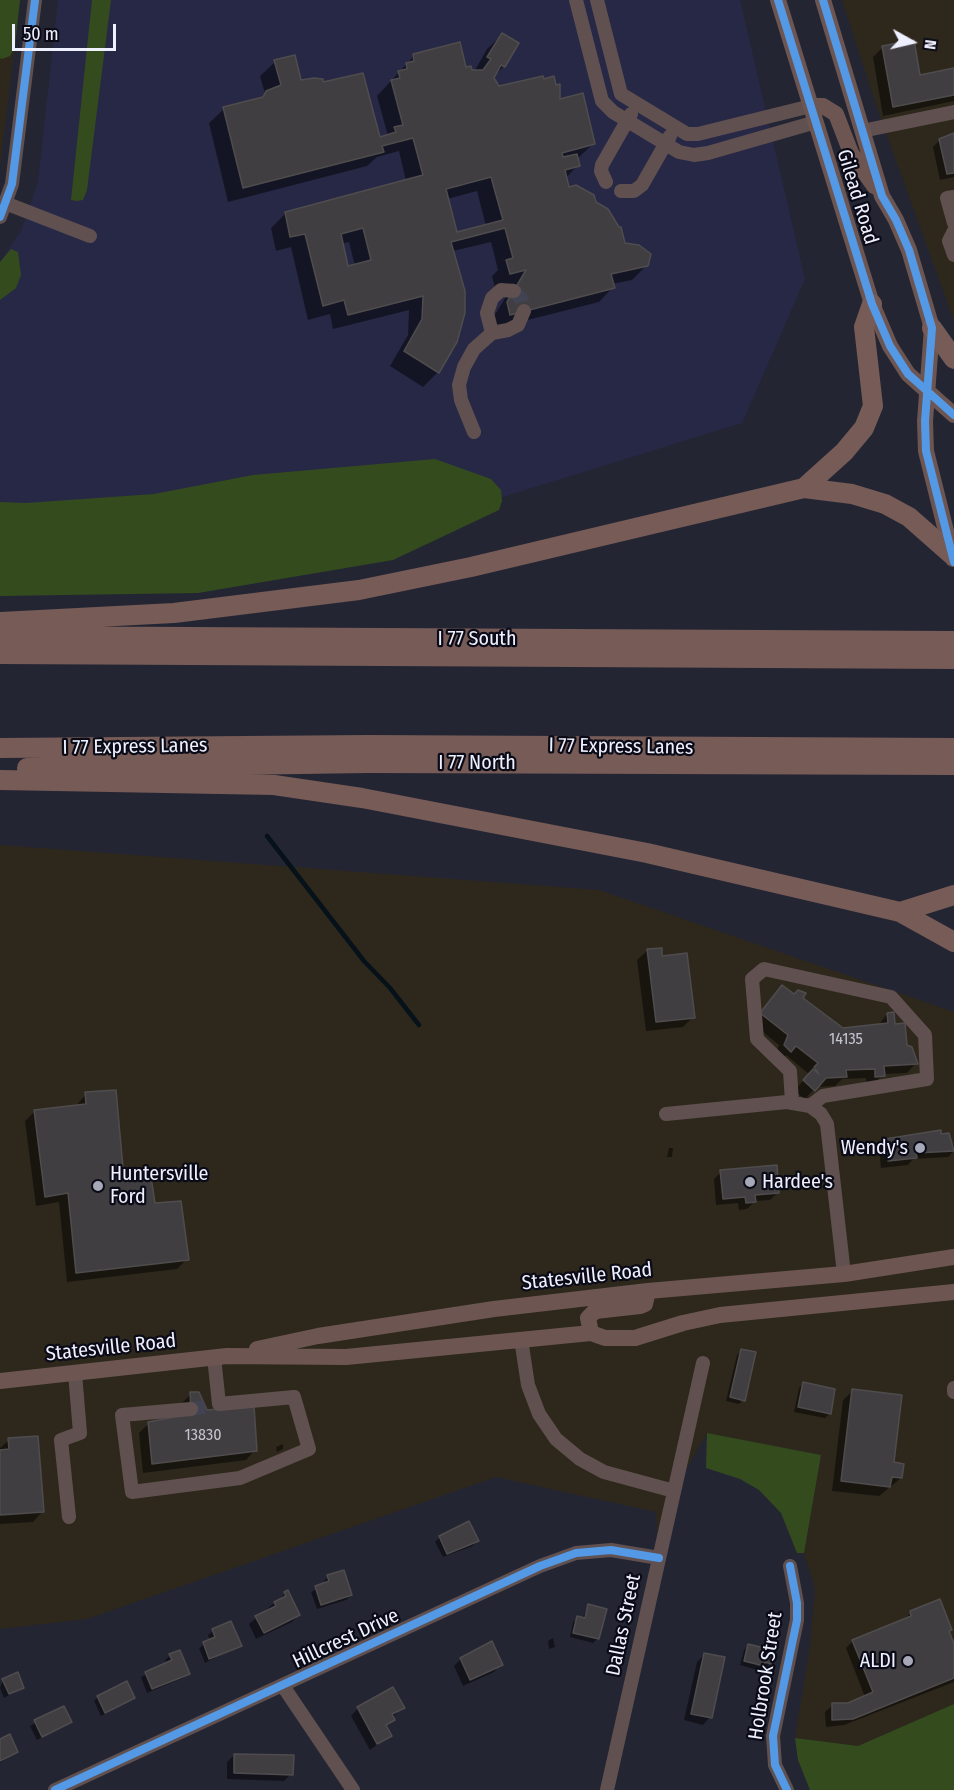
<!DOCTYPE html>
<style>
body{margin:0}
#map{position:relative;width:954px;height:1790px;overflow:hidden;background:#242533;font-family:"Fira Sans Condensed",sans-serif}
canvas{display:block}
.north{position:absolute;left:882px;top:12px;width:60px;height:60px;-webkit-text-stroke:4px #0a0b16;paint-order:stroke;rotate:98deg;font-size:16px;font-weight:700;line-height:24px;text-align:center;color:#eff0ff}
.north::after{content:'';display:block;margin:auto;width:21px;height:27px;background:#eff0ff;clip-path:polygon(50% 0,100% 100%,50% 72%,0 100%)}
.scale{position:absolute;left:12px;top:24px;width:104px;height:27px;box-sizing:border-box;border:3px solid #eff0ff;border-top:0;padding-left:8px;font-size:18px;line-height:21px;white-space:nowrap;color:#eff0ff;-webkit-text-stroke:4px #0a0b16;paint-order:stroke}
</style>
<div id="map">
<canvas width="954" height="1790"></canvas>
<div class="north">N</div>
<div class="scale">50 m</div>
</div>
<script>
const ctx = document.querySelector('canvas').getContext('2d');
ctx.lineJoin = 'round';
function fillPath(path, color) { ctx.fillStyle = color; ctx.fill(path, 'evenodd'); }
const toPath = rows => new Path2D(rows.map(r => 'M' + r).join(''));
function stroke(path, color, width, dash) { ctx.strokeStyle = color; ctx.lineWidth = width; ctx.lineCap = dash ? 'butt' : 'round'; ctx.setLineDash(dash || []); ctx.stroke(path); }
function label(font, color, halo, rows, align = 'center') {
  ctx.font = font + ' "Fira Sans Condensed",sans-serif'; ctx.lineWidth = 4.5; ctx.setLineDash([]); ctx.textBaseline = 'middle'; ctx.strokeStyle = halo; ctx.fillStyle = color; for (const [text, x, y, turn = 0] of rows) {
    ctx.save(); ctx.translate(x, y); ctx.rotate((+turn || 0) * Math.PI / 180); ctx.textAlign = isNaN(turn) ? turn : align; if (halo) ctx.strokeText(text, 0, 0); ctx.fillText(text, 0, 0); ctx.restore();
  }
}
fillPath(toPath([
 [0,0,20,0,0,167],
 [842,0,954,0,954,321,876,105],
 [0,845,599,890,954,1012,954,1704,858,1746,795,1738,810,1646,815,1589,804,1553,821,1455,707,1433,674,1491,659,1558,656,1512,496,1477,87,1619,0,1629]
]), '#2e281c');
fillPath(toPath([
 [58,0,740,0,805,279,742,423,467,508,0,541,0,262,22,229,38,182]
]), '#272845');
fillPath(toPath([
 [0,0,20,0,15,46,10,56,2,59,0,58],
 [92,0,111,0,87,190,83,200,77,201,71,200],
 [11,249,18,252,21,275,16,288,0,300,0,262],
 [435,459,491,479,501,490,502,501,499,510,393,560,198,593,0,596,0,502,26,503,154,494,253,475],
 [707,1433,821,1455,804,1553,797,1553,781,1513,759,1490,740,1479,706,1468],
 [954,1704,954,1790,810,1790,798,1760,795,1738,858,1746]
]), '#344c1d');
fillPath(toPath([
 [502,35,517,43,503,67,492,78,498,88,558,101,593,144,577,159,578,165,566,178,568,189,595,203,624,244,647,265,632,280,612,284,613,287,599,302,496,328,493,318,514,283,495,288,492,276,498,270,491,242,453,251,438,372,423,387,390,366,408,335,409,310,333,329,330,314,308,320,291,247,276,251,271,228,285,214,406,181,399,151,377,157,367,166,228,202,209,123,224,109,259,100,265,94,260,76,275,62,378,138,388,136,377,96,414,56,474,72,487,49],
 [477,191,486,226,456,234,447,199],
 [349,242,355,266,347,267,341,244],
 [883,47,918,76,954,69,954,101,883,116,873,57],
 [954,136,954,177,940,180,933,147,940,140],
 [647,951,661,958,693,1017,683,1027,646,1031,637,960],
 [782,987,843,1029,878,1026,887,1014,916,1063,907,1073,883,1074,873,1085,866,1086,866,1078,842,1079,835,1086,816,1087,805,1099,794,1091,809,1074,786,1055,781,1060,775,1056,779,1045,752,1023],
 [86,1094,123,1181,153,1204,187,1259,177,1269,67,1282,59,1202,36,1206,25,1121,35,1111,76,1106],
 [940,1135,950,1146,954,1145,954,1151,948,1157,913,1159,908,1165,881,1168,879,1148,886,1141],
 [669,1148,673,1148,672,1157,667,1157],
 [721,1172,778,1192,770,1200,755,1201,747,1209,739,1210,738,1203,716,1205,714,1179],
 [741,1351,743,1400,739,1404,726,1401,737,1355],
 [803,1384,834,1390,829,1414,825,1418,794,1412,799,1388],
 [853,1391,901,1478,879,1496,832,1491,843,1400],
 [191,1394,206,1412,255,1450,246,1460,143,1473,139,1433,149,1423,181,1417,181,1404],
 [9,1440,42,1512,33,1522,0,1524,0,1448],
 [283,1444,283,1449,277,1452,276,1447],
 [440,1537,477,1541,473,1546,443,1557,435,1542],
 [328,1577,351,1595,346,1600,317,1609,311,1592,325,1585,324,1581],
 [285,1594,299,1615,292,1622,256,1639,249,1624],
 [588,1606,598,1638,593,1643,570,1637,573,1622,578,1618,582,1619],
 [911,1613,950,1630,948,1633,954,1648,954,1682,844,1725,826,1727,825,1712,833,1705,848,1704,865,1697,846,1648,853,1641,903,1620],
 [231,1623,240,1645,205,1663,199,1648,210,1641,208,1635,213,1631],
 [553,1638,555,1647,549,1649,548,1641],
 [749,1646,770,1663,765,1668,758,1670,740,1665,744,1650],
 [704,1655,710,1717,703,1725,684,1720,697,1662],
 [170,1656,188,1673,183,1678,147,1693,141,1677,167,1664,165,1660],
 [461,1659,501,1664,494,1672,463,1686,454,1666],
 [3,1680,22,1687,4,1698,0,1688],
 [98,1697,134,1698,101,1716,94,1701],
 [63,1708,70,1722,37,1740,30,1726],
 [358,1708,403,1708,392,1717,393,1720,386,1727,390,1735,370,1750,351,1716],
 [0,1741,17,1752,0,1763],
 [234,1755,291,1774,284,1781,227,1779,227,1762]
]), '#0007');
stroke(toPath([
 [267,836,364,961,390,988,419,1025]
]), '#061119', 4.5);
const building = toPath([
 [502,33,519,43,505,67,501,65,494,78,499,86,543,76,544,79,554,76,556,85,560,84,560,99,583,93,595,144,562,153,563,157,577,154,580,166,565,170,569,187,576,185,594,195,596,202,608,209,619,227,621,227,625,243,639,245,651,254,648,266,611,274,615,288,510,315,507,302,526,270,510,274,506,260,513,258,505,228,451,242,465,291,465,313,457,342,439,373,404,351,422,319,423,296,348,315,344,300,323,306,305,234,290,237,285,212,423,175,413,138,382,146,384,152,243,188,223,107,263,97,266,91,281,85,274,60,295,55,301,80,314,78,323,79,323,82,363,73,380,137,396,132,394,127,403,125,391,80,400,78,398,71,407,69,406,63,414,61,413,54,460,42,466,67,471,66,472,70,483,70,491,59,487,57,502,33],
 [491,177,503,220,457,232,446,189,491,177],
 [363,228,371,260,348,266,341,234,363,228],
 [914,40,920,75,954,68,954,95,893,107,882,46,914,40],
 [954,133,954,173,947,174,939,139,954,133],
 [662,948,662,956,687,953,695,1018,656,1022,647,949,662,948],
 [782,985,794,994,798,990,806,993,803,998,843,1028,888,1023,887,1013,894,1012,895,1024,905,1023,907,1045,912,1047,918,1064,884,1066,885,1076,875,1077,875,1069,846,1070,847,1077,826,1078,815,1091,803,1080,813,1069,819,1074,814,1067,818,1063,796,1046,791,1052,784,1045,788,1035,760,1013,782,985],
 [116,1090,124,1179,151,1177,155,1203,181,1201,189,1260,76,1273,68,1193,45,1197,34,1110,86,1104,85,1092,116,1090],
 [941,1130,941,1134,949,1133,954,1151,916,1153,917,1158,888,1161,885,1139,941,1130],
 [777,1165,779,1193,755,1195,756,1202,746,1203,745,1197,723,1199,720,1170,777,1165],
 [741,1349,756,1352,745,1401,730,1397,741,1349],
 [803,1382,835,1389,831,1414,798,1407,803,1382],
 [852,1389,902,1395,894,1462,904,1464,902,1478,892,1477,890,1487,841,1481,852,1389],
 [190,1392,199,1392,207,1410,254,1406,257,1451,152,1464,148,1422,191,1414,190,1392],
 [38,1436,44,1512,0,1515,0,1450,9,1449,8,1438,38,1436],
 [469,1521,479,1541,447,1554,439,1536,469,1521],
 [344,1570,352,1595,321,1605,315,1586,329,1581,327,1575,344,1570],
 [288,1590,300,1615,264,1633,255,1616,276,1606,274,1602,286,1596,284,1592,288,1590],
 [940,1599,952,1630,949,1631,954,1644,954,1678,853,1719,832,1720,832,1703,848,1703,873,1692,852,1640,911,1616,910,1611,940,1599],
 [588,1604,607,1609,599,1639,573,1633,577,1616,585,1618,588,1604],
 [231,1621,242,1646,209,1659,203,1642,215,1637,212,1629,231,1621],
 [492,1641,503,1665,470,1680,460,1658,492,1641],
 [748,1644,769,1649,774,1654,771,1664,765,1662,764,1666,744,1661,748,1644],
 [180,1650,190,1674,152,1689,145,1672,172,1660,169,1654,180,1650],
 [704,1653,725,1657,712,1718,691,1714,704,1653],
 [18,1672,24,1688,9,1694,2,1679,18,1672],
 [127,1681,135,1698,105,1713,97,1696,127,1681],
 [393,1687,405,1708,392,1714,395,1720,386,1725,392,1736,377,1744,357,1707,393,1687],
 [64,1706,72,1722,42,1737,34,1720,64,1706],
 [10,1734,18,1752,0,1761,0,1739,10,1734],
 [234,1754,294,1755,293,1775,234,1773,234,1754]
]);
fillPath(building, '#413e41');
stroke(building, '#4f4c4e', 1.5);
stroke(toPath([
 [514,291,522,300,524,311],
 [191,1409,206,1407]
]), '#424352', 14, [14, 7]);
stroke(toPath([
 [576,0,602,101,613,112,679,152,694,155,708,153,816,122],
 [597,0,621,94,687,134,698,134,811,106],
 [862,131,954,112],
 [606,182,601,171,602,165,631,114],
 [621,191,634,191,642,185,670,136],
 [954,197,947,198,954,223],
 [5,203,90,236],
 [0,217,12,184,35,0],
 [954,231,949,241,954,255],
 [492,333,487,313,492,298,501,290,514,291],
 [474,432,461,400,459,385,464,367,474,349,492,333,508,330,518,325,524,311],
 [792,1102,790,1071,757,1039,752,979,764,969,891,997,925,1035,927,1079,823,1096,810,1106],
 [666,1114,787,1102,810,1106,821,1114,827,1124,844,1274],
 [521,1339,528,1385,539,1414,556,1439,580,1459,604,1472,674,1491],
 [954,1388,954,1392],
 [191,1409,122,1415,132,1492,240,1478,309,1449,294,1397,219,1404,214,1357],
 [69,1517,61,1440,80,1433,75,1373],
 [283,1686,353,1790],
 [55,1790,540,1566,576,1553,611,1550,659,1558],
 [607,1790,703,1363],
 [787,1790,775,1765,773,1736,797,1620,797,1603,790,1566]
]), '#605150', 14);
stroke(toPath([
 [778,0,872,304,890,346,908,374,954,415],
 [823,0,882,196,896,220,909,250,932,328,925,421,926,451,953,559],
 [811,106,823,106,836,114,851,153,874,186],
 [591,1333,588,1318,595,1311,640,1306,645,1304,648,1291],
 [257,1349,318,1336,494,1309,648,1291,844,1274,954,1257],
 [0,1381,227,1356,346,1357,591,1333,605,1338,635,1338,683,1323,720,1315,954,1292]
]), '#6d5652', 16);
stroke(toPath([
 [932,328,954,359],
 [804,488,844,452,864,428,873,406,864,327,872,304],
 [0,622,174,613,359,590,471,567,804,488,852,494,885,504,909,517,951,554],
 [0,636,954,641],
 [0,654,954,659],
 [0,748,368,745,954,748],
 [27,768,368,763,954,765],
 [0,780,274,785,362,798,647,853,900,912,954,942],
 [900,912,954,895]
]), '#765b57', 20);
stroke(toPath([
 [778,0,872,304,890,346,908,374,954,415],
 [823,0,882,196,896,220,909,250,932,328,925,421,926,451,954,562],
 [0,217,12,184,35,0],
 [55,1790,540,1566,576,1553,611,1550,659,1558],
 [787,1790,775,1765,773,1736,797,1620,797,1603,790,1566]
]), '#5399e6', 8);
for (const [x, y, r, color] of [
 [920,1148,6,"#a8a9b8"],
 [750,1182,6,"#a8a9b8"],
 [98,1186,6,"#a8a9b8"],
 [908,1661,6,"#a8a9b8"]
]) { const dot = new Path2D(); dot.arc(x, y, r, 0, 2 * Math.PI); ctx.fillStyle = color; ctx.fill(dot); stroke(dot, '#0a0b16', 2); }
label('16px', '#c4c4d0', null, [
 ["14135",846,1040],
 ["13830",203,1436]
]);
label('20px', '#eff0ff', '#0a0b16', [
 ["Gilead Road",857,197,73],
 ["I 77 South",477,639],
 ["I 77 Express Lanes",135,747,-1],
 ["I 77 Express Lanes",621,747,1],
 ["I 77 North",477,763],
 ["Statesville Road",587,1277,-6],
 ["Statesville Road",111,1348,-6],
 ["Dallas Street",624,1625,-78],
 ["Hillcrest Drive",346,1639,-25],
 ["Holbrook Street",766,1676,-81]
]);
label('20px', '#eff0ff', '#0a0b16', [
 ["Wendy's",908,1148],
 ["Huntersville",110,1174,"left"],
 ["Ford",110,1197,"left"],
 ["Hardee's",762,1182,"left"],
 ["ALDI",896,1661]
], 'right');
</script>
